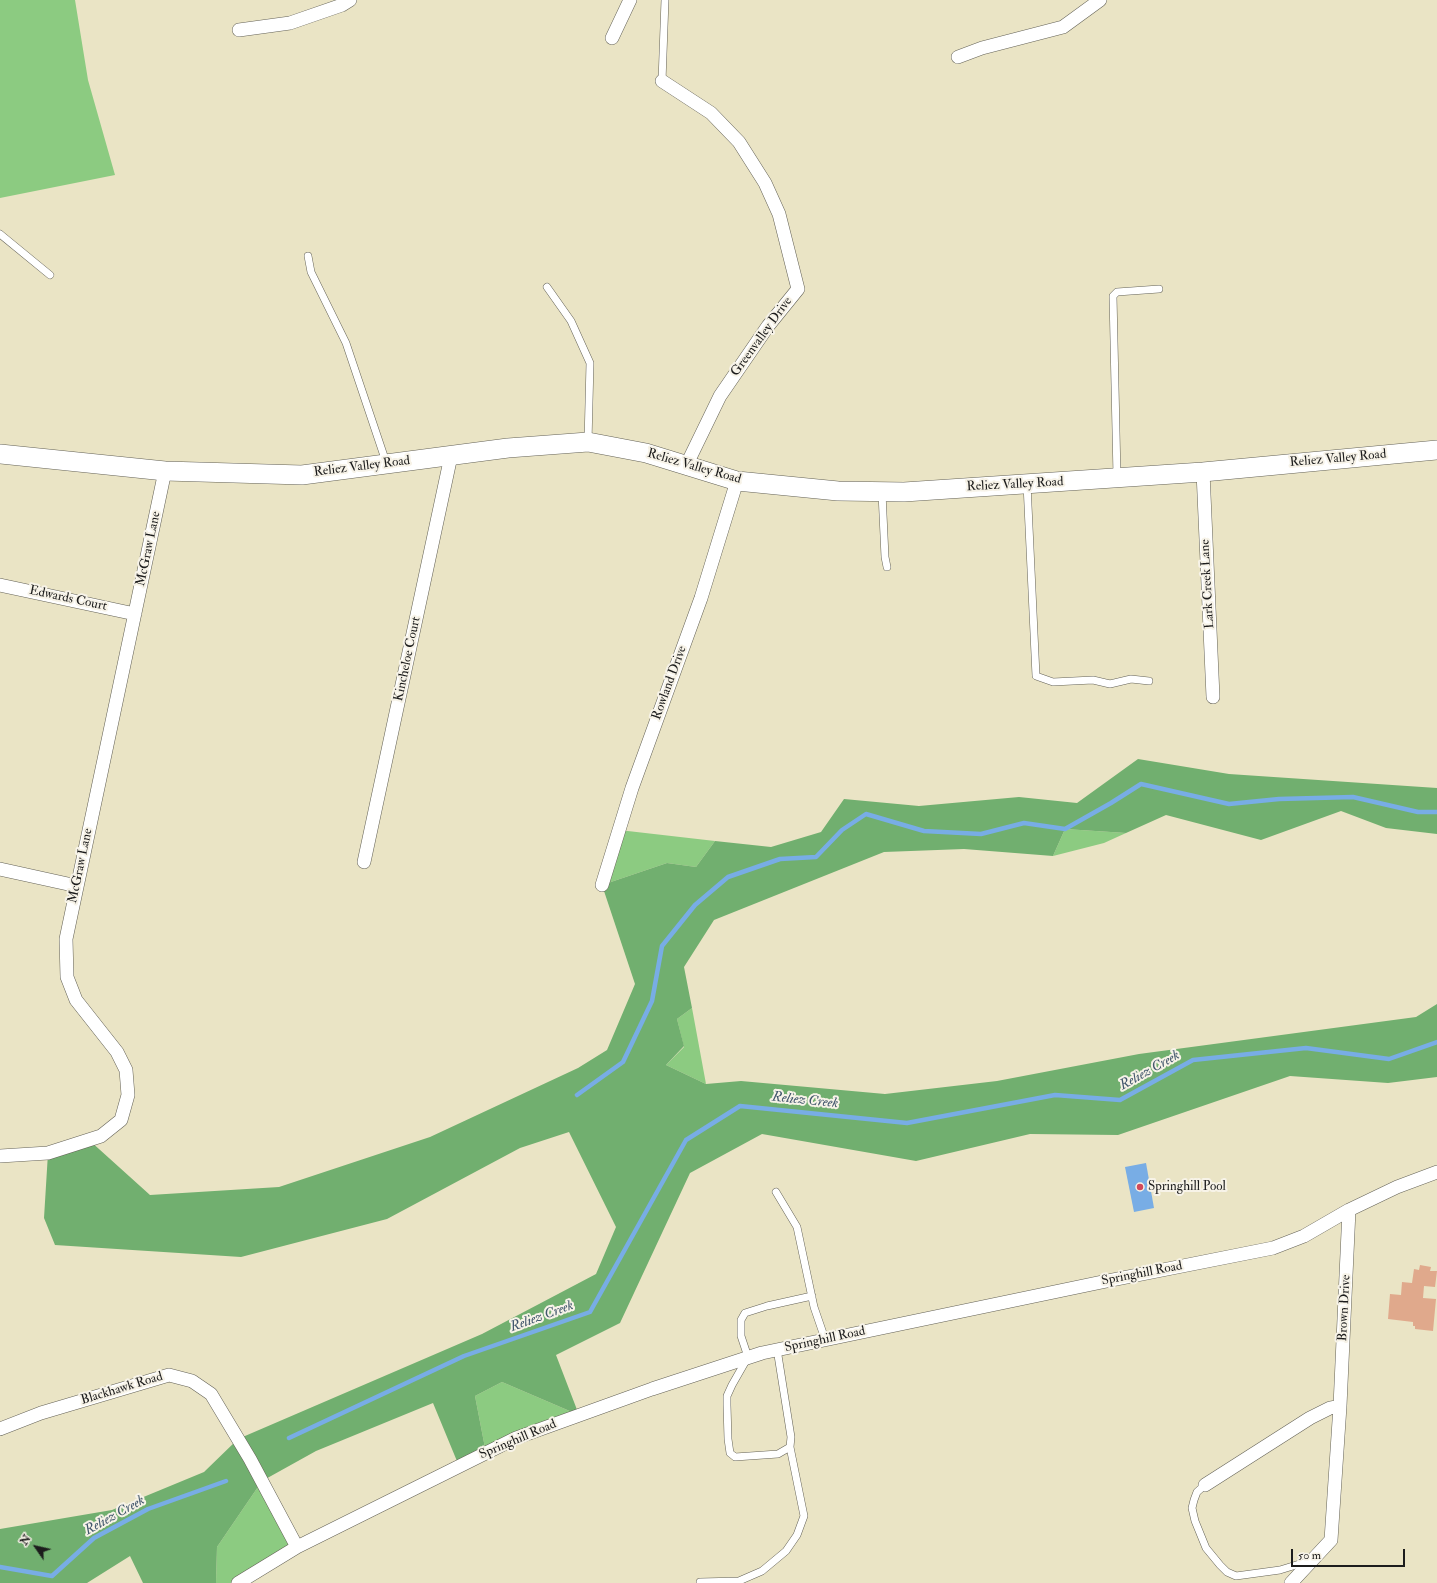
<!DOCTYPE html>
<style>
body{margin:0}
#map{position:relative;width:1437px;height:1583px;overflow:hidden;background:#eae4c5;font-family:"IM FELL Double Pica",serif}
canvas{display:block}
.north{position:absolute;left:16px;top:1527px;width:40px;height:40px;-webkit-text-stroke:3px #f7f3e8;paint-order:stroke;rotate:304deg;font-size:11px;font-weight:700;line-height:16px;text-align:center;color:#1c1c1c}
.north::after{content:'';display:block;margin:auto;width:14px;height:18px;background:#1c1c1c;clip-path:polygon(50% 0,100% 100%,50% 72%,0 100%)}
.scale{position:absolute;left:1291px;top:1549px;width:114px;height:18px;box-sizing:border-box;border:2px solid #1c1c1c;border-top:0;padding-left:5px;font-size:12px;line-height:14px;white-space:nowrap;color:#1c1c1c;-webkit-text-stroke:3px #f7f3e8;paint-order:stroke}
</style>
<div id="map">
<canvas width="1437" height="1583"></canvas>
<div class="north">N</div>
<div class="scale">50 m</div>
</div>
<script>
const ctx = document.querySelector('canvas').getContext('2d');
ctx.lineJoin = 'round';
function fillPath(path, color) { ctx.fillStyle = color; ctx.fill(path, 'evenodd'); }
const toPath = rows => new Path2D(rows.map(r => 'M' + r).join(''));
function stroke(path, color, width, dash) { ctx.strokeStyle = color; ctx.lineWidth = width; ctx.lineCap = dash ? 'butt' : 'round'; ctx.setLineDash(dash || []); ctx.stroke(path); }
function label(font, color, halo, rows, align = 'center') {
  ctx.font = font + ' "IM FELL Double Pica",serif'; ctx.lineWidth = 4; ctx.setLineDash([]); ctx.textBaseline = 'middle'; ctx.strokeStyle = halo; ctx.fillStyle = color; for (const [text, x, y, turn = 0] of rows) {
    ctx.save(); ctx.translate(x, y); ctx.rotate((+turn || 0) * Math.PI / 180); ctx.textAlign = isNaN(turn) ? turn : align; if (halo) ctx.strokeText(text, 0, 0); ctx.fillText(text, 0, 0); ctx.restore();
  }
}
fillPath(toPath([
 [0,0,75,0,88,80,115,175,0,198],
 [1065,829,1126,833,1104,843,1053,856],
 [619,830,715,841,696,867,667,863,602,885],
 [692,1008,706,1084,666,1065,684,1047,677,1019],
 [502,1382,579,1415,486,1453,475,1396],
 [262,1481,297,1547,238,1583,216,1583,217,1547]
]), '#8ccb81');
fillPath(toPath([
 [1138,759,1229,774,1437,788,1437,834,1386,828,1341,811,1261,840,1166,815,1126,833,1065,829,1053,856,964,849,884,852,714,920,684,967,692,1008,677,1019,684,1046,666,1065,706,1084,741,1081,885,1094,997,1081,1139,1054,1416,1017,1437,1004,1437,1077,1388,1083,1290,1076,1118,1135,1030,1134,916,1161,762,1134,690,1173,620,1323,556,1355,579,1415,502,1382,475,1396,486,1453,459,1466,433,1403,316,1451,262,1481,217,1547,216,1583,143,1583,130,1556,87,1583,0,1583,0,1529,112,1510,204,1472,238,1439,482,1334,596,1274,616,1227,569,1132,520,1148,387,1219,241,1257,55,1245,44,1218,48,1153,89,1140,150,1195,279,1187,430,1137,578,1068,607,1050,635,984,602,885,667,863,696,867,715,841,771,847,821,832,844,799,919,806,1019,797,1077,803]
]), '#71af6f');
fillPath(toPath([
 [1146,1163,1154,1208,1134,1212,1125,1167]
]), '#78ade5');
stroke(toPath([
 [577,1095,623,1062,652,1001,662,946,695,905,728,877,780,859,816,857,842,830,866,814,924,831,981,834,1024,823,1065,829,1111,803,1141,784,1229,804,1279,799,1353,797,1418,812,1437,812],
 [289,1438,464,1356,590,1312,686,1140,740,1106,907,1123,1055,1095,1120,1100,1193,1060,1306,1048,1389,1059,1437,1042],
 [0,1567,52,1576,94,1538,148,1509,226,1481]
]), '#78ade5', 4.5);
fillPath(toPath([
 [1420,1265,1431,1267,1430,1271,1437,1271,1435,1287,1424,1286,1423,1298,1436,1299,1433,1331,1415,1329,1415,1326,1413,1326,1413,1322,1388,1319,1390,1294,1401,1295,1402,1282,1412,1283,1414,1269,1419,1270]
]), '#e0a98c');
const service = toPath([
 [662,81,665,0],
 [0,234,50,275],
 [308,256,311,272,346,343,386,462],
 [547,287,571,321,590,363,588,442],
 [1117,476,1113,296,1117,292,1159,289],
 [1027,484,1036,676,1053,682,1093,680,1110,684,1131,679,1149,681],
 [882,493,885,557,887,567],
 [776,1192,797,1227,814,1307,825,1339],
 [777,1349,791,1437,790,1447,778,1454,735,1457,730,1453,728,1439,727,1405,727,1396,732,1385,748,1357,741,1336,741,1320,745,1313,767,1306,812,1296],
 [1205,1485,1197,1492,1194,1500,1192,1508,1195,1521,1206,1548,1220,1565,1227,1572,1236,1576,1280,1570,1309,1561],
 [700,1582,739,1581,762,1571,786,1551,797,1535,804,1516,790,1447]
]);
const minor = toPath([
 [239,30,290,23,342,5,350,0],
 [612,38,630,0],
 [958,57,982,48,1063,27,1100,0],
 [662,81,711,113,739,142,765,183,779,214,798,289,768,326,720,396,686,466],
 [1203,472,1213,697],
 [0,585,135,614],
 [364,862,451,456],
 [0,869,77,886],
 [602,885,632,788,701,598,737,481],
 [0,1156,48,1153,101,1136,121,1120,128,1095,126,1070,117,1052,76,1000,67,977,66,939,165,471],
 [0,1429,41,1413,169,1375,192,1381,211,1394,250,1459,297,1547],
 [1205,1485,1310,1418,1330,1408,1340,1406],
 [238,1583,297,1547,516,1438,652,1389,762,1353,1102,1282,1273,1248,1304,1236,1349,1210,1397,1187,1437,1172],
 [1291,1583,1331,1540,1340,1406,1349,1210]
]);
const secondary = toPath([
 [0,454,165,471,302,475,508,448,588,442,646,453,737,481,838,491,904,492,1203,472,1437,450]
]);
stroke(service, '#646257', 8);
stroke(minor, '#646257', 14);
stroke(secondary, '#646257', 20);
stroke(service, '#fff', 7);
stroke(minor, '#fff', 13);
stroke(secondary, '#fff', 19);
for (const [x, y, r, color] of [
 [1140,1187,4,"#d1495b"]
]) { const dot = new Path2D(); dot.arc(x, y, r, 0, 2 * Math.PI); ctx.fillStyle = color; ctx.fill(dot); stroke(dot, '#f7f3e8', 1.5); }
label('13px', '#1c1c1c', '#f7f3e8', [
 ["Greenvalley Drive",762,337,-54],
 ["Reliez Valley Road",1338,459,-5],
 ["Reliez Valley Road",362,467,-7],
 ["Reliez Valley Road",694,467,16],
 ["Reliez Valley Road",1015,485,-3],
 ["McGraw Lane",149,549,-78],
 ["Lark Creek Lane",1208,584,-93],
 ["Edwards Court",68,599,12],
 ["Kincheloe Court",408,659,-78],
 ["Rowland Drive",670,683,-70],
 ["McGraw Lane",81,866,-78],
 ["Springhill Road",1142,1274,-11],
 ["Brown Drive",1345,1308,-87],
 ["Springhill Road",825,1340,-12],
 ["Blackhawk Road",122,1389,-17],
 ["Springhill Road",518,1440,-23]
]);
label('13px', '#1c1c1c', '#f7f3e8', [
 ["Springhill Pool",1148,1187]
], 'left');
label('italic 14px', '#41566c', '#f7f3e8', [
 ["Reliez Creek",1150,1071,-29],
 ["Reliez Creek",805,1101,6],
 ["Reliez Creek",542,1317,-20],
 ["Reliez Creek",115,1516,-29]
]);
</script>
